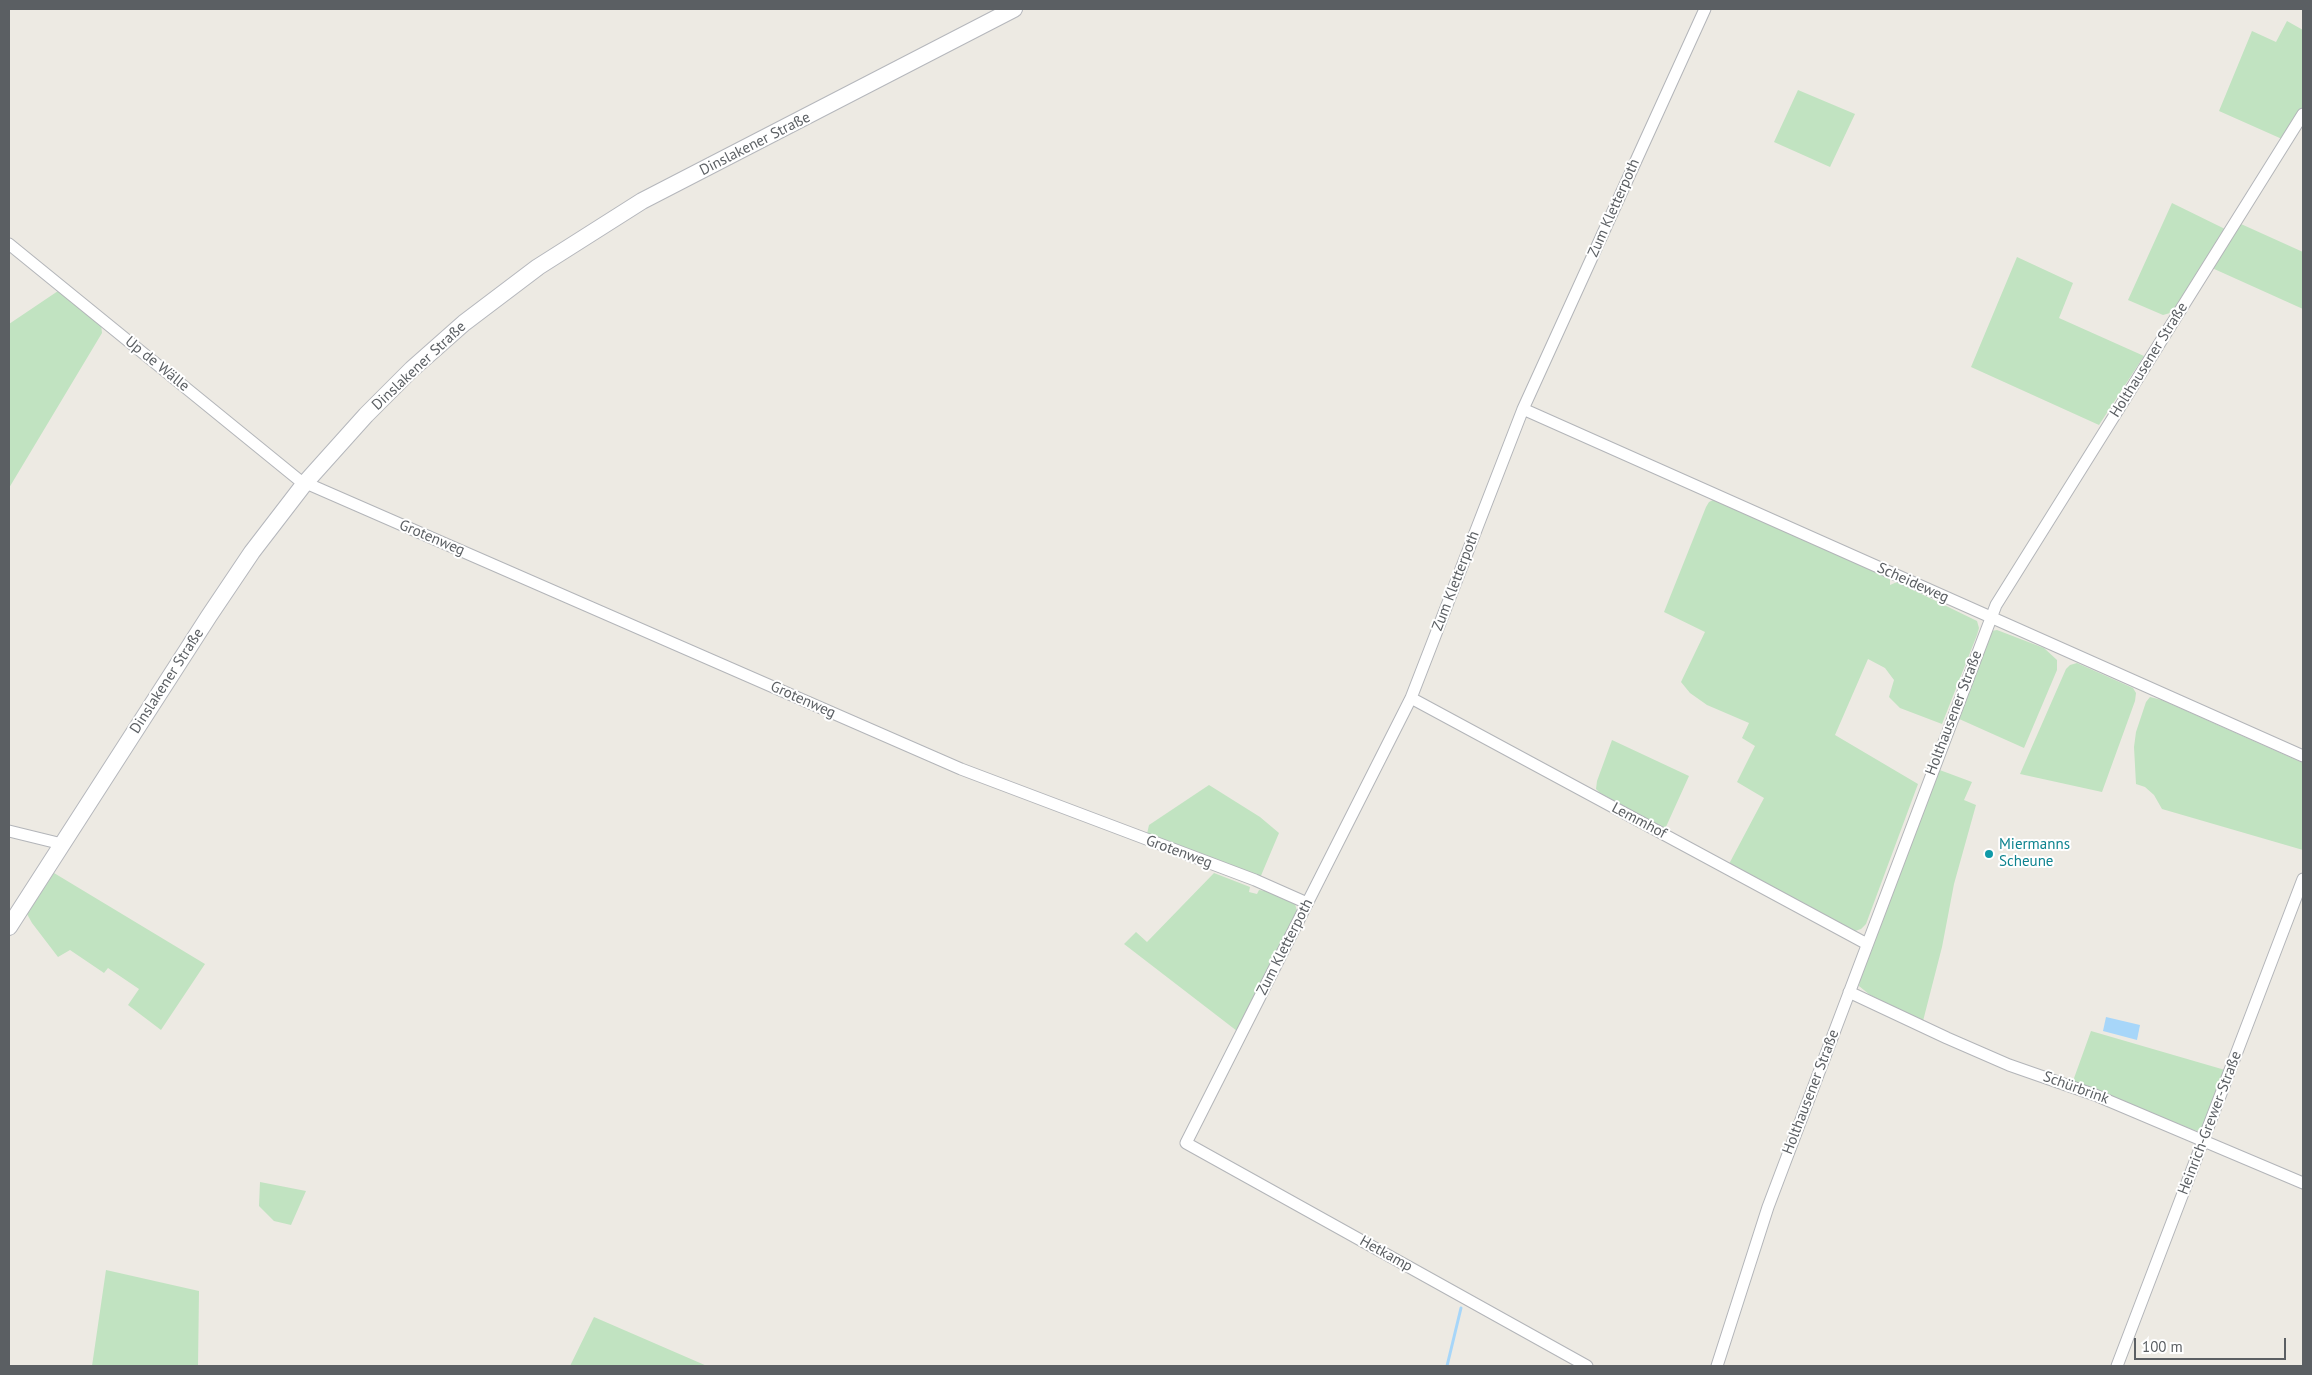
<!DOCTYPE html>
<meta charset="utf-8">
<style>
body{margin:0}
#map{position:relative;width:2312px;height:1375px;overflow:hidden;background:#edeae3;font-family:"PT Sans",sans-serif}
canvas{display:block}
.frame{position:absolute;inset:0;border:10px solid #5b5f63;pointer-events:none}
.scale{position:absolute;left:2134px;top:1338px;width:152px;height:22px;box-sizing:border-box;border:2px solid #5b5f63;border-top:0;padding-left:6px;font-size:15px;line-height:18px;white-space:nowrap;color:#5b5f63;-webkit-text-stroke:4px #fff;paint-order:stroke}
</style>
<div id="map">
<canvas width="2312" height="1375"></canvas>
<div class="frame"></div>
<div class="scale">100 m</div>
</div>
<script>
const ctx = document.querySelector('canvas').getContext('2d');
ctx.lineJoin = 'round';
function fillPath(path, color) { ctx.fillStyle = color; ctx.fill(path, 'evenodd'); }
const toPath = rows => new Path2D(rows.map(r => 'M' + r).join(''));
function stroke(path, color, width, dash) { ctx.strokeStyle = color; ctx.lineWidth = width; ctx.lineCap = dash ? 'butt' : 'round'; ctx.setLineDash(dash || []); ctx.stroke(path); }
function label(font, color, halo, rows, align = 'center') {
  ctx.font = font + ' "PT Sans",sans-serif'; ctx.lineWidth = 4; ctx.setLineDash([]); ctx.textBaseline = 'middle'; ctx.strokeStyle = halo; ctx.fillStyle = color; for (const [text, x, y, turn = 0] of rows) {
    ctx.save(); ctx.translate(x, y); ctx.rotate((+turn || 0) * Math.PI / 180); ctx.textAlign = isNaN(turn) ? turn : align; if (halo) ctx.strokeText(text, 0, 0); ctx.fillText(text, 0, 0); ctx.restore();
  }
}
fillPath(toPath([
 [2287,21,2303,30,2303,106,2282,139,2219,111,2252,31,2276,42],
 [1798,90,1855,114,1830,167,1774,142],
 [2172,203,2225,229,2175,308,2170,313,2163,315,2128,300],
 [2241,224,2303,252,2303,309,2212,268],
 [2017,257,2073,283,2059,318,2144,356,2099,425,1971,367],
 [58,291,101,324,102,333,9,488,9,324],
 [1713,500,1890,578,1890,585,1897,582,1977,621,1979,628,1977,635,1942,724,1900,708,1889,697,1894,680,1885,668,1868,659,1835,735,1918,784,1866,924,1861,929,1855,931,1729,864,1764,798,1737,782,1755,746,1742,738,1749,723,1707,705,1690,693,1681,682,1705,632,1664,612,1706,507,1709,502],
 [1997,630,2044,648,2057,660,2057,670,2024,748,1957,718,1991,631],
 [2077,663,2133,688,2136,693,2135,701,2102,792,2020,774,2066,669,2070,665],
 [2150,697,2162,700,2303,763,2303,850,2162,809,2154,795,2145,787,2136,784,2134,747,2136,732,2146,702],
 [1612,740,1689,776,1665,829,1600,793,1596,789,1597,781],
 [1937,769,1972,782,1964,800,1976,805,1954,884,1942,947,1923,1021,1870,995,1859,986,1860,979],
 [1209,785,1260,817,1279,833,1260,878,1147,834,1149,825],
 [54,873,205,964,161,1030,128,1005,139,989,108,968,104,973,70,950,58,957,32,923,27,914],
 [1214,873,1250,887,1249,892,1257,894,1259,890,1266,891,1290,900,1295,904,1297,911,1237,1031,1124,944,1136,932,1147,942],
 [2091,1031,2225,1070,2202,1129,2197,1131,2191,1129,2073,1081],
 [260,1182,306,1191,291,1225,274,1221,259,1206],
 [106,1270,199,1291,198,1366,92,1366],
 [594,1317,707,1366,570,1366]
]), '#c1e3c1');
fillPath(toPath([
 [2106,1017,2140,1025,2137,1040,2103,1031]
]), '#a7d6f9');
stroke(toPath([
 [1447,1366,1461,1308]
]), '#a7d6f9', 3);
const minor = toPath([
 [9,244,299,480,961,769,1255,880,1307,903],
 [1523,409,2303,756],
 [1411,698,1867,944],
 [9,831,62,844],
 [1849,992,1947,1038,2009,1065,2095,1095,2303,1183],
 [1587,1366,1186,1143,1411,698,1523,409,1705,9],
 [1717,1366,1768,1207,1996,605,2303,114],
 [2117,1366,2303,879]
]);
const secondary = toPath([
 [9,927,209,616,252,552,305,483,366,415,412,369,464,323,538,267,642,201,1014,9]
]);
stroke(minor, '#b3b5b9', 13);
stroke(secondary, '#b5b7bc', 18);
stroke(minor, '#fff', 11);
stroke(secondary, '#fff', 16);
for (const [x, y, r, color] of [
 [1989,854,5,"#0f9aa8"]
]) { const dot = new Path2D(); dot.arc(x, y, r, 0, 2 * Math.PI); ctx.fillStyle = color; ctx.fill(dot); stroke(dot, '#fff', 2); }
label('15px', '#5b5f63', '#fff', [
 ["Dinslakener Straße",755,144,-27],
 ["Zum Kletterpoth",1614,208,-66],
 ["Holthausener Straße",2149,360,-58],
 ["Up de Wälle",157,364,39],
 ["Dinslakener Straße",419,366,-43],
 ["Grotenweg",432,538,23],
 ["Zum Kletterpoth",1456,581,-69],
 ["Scheideweg",1913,583,24],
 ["Dinslakener Straße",167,681,-57],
 ["Grotenweg",803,700,24],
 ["Holthausener Straße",1954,713,-69],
 ["Lemmhof",1639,821,28],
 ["Grotenweg",1179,852,20],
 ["Zum Kletterpoth",1285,947,-63],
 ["Schürbrink",2076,1088,20],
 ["Holthausener Straße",1811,1092,-69],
 ["Heinrich-Grewer-Straße",2210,1123,-69],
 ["Hetkamp",1386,1254,29]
]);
label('15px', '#0d838f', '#fff', [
 ["Miermanns",1999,845],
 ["Scheune",1999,862]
], 'left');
</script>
